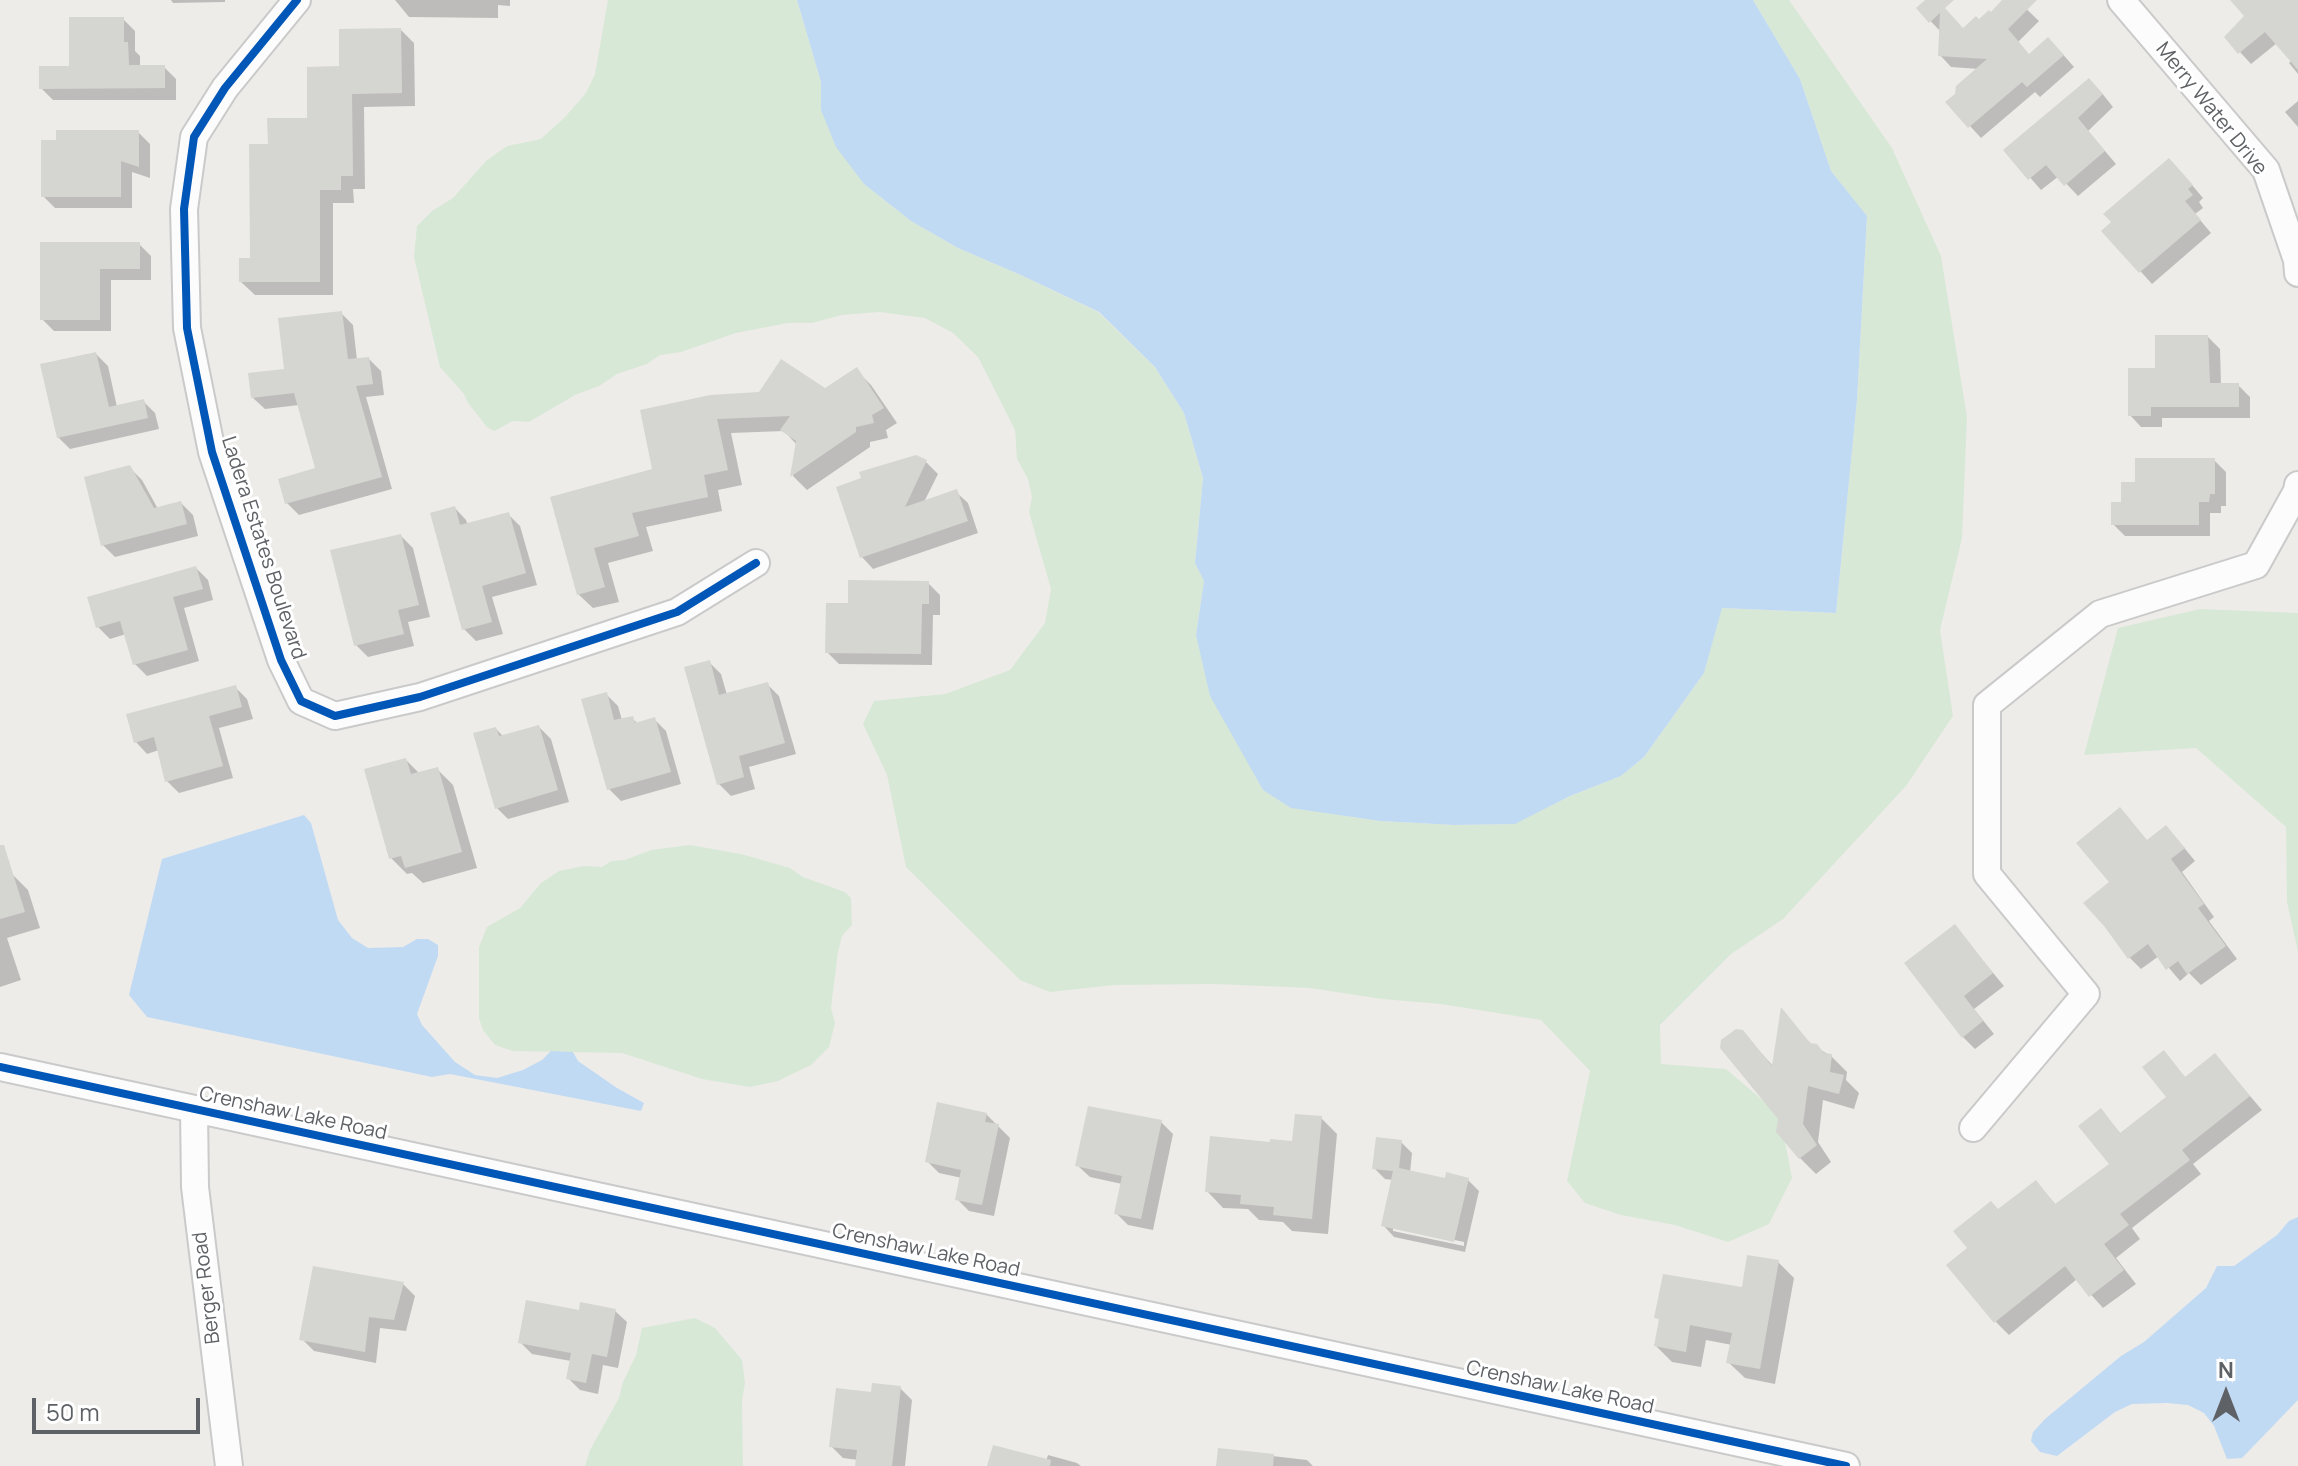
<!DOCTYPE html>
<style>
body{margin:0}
#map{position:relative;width:2298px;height:1466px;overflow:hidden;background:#edece9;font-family:Manrope,sans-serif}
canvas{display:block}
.north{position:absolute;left:2186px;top:1354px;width:80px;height:80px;-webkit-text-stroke:6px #fff;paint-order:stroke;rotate:0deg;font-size:22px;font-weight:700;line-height:32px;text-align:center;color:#5e6165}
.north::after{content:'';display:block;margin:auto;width:28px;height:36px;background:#5e6165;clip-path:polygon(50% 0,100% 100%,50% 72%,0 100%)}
.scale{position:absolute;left:32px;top:1398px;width:168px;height:36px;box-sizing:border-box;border:4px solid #5e6165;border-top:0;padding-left:10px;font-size:24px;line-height:28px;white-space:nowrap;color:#5e6165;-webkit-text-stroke:6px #fff;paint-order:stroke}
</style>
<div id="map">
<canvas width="2298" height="1466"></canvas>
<div class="north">N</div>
<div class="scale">50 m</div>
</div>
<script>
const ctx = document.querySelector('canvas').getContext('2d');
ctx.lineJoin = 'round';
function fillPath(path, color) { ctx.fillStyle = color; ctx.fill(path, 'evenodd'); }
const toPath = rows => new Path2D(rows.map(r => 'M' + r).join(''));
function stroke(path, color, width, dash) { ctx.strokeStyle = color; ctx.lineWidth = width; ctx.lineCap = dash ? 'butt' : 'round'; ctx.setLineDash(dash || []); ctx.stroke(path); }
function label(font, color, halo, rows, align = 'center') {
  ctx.font = font + ' Manrope,sans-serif'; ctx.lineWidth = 6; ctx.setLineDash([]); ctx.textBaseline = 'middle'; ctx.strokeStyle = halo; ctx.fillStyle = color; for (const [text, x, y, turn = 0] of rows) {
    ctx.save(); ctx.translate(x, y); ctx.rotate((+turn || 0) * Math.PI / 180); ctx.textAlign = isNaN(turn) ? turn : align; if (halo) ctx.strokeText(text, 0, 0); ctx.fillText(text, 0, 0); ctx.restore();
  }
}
fillPath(toPath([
 [608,0,797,0,821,82,821,110,864,184,911,221,958,248,1023,276,1098,312,1155,367,1184,413,1203,478,1195,562,1204,581,1196,635,1244,753,1263,790,1352,817,1380,821,1454,825,1514,824,1570,796,1621,776,1644,757,1704,673,1721,608,1836,613,1857,400,1867,217,1831,171,1800,79,1753,0,1789,0,1892,148,1941,256,1967,417,1962,538,1940,630,1953,716,1906,786,1783,919,1731,954,1660,1025,1661,1064,1726,1069,1780,1115,1792,1178,1769,1224,1728,1242,1675,1225,1621,1215,1585,1203,1567,1181,1590,1071,1541,1020,1441,1004,1382,999,1310,988,1214,984,1115,985,1050,992,1020,980,906,867,887,775,863,724,874,701,945,694,1010,670,1045,623,1051,589,1029,512,1032,497,1028,479,1017,459,1015,430,978,357,953,333,925,318,879,312,842,315,812,323,788,323,736,333,681,352,660,355,647,364,617,374,599,386,575,395,529,422,513,421,494,431,487,427,468,403,464,394,440,367,414,257,417,226,432,211,453,198,486,161,507,146,541,139,565,117,586,93,595,74],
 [2200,609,2298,613,2298,952,2287,902,2286,827,2196,748,2084,755,2118,628],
 [690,845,741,854,790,868,803,877,845,892,851,898,852,925,842,936,838,952,831,1008,835,1023,829,1047,811,1065,778,1081,750,1087,702,1079,622,1053,513,1051,495,1045,483,1030,479,1018,479,947,487,927,520,908,541,883,559,871,584,866,602,867,611,861,625,860,651,850],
 [695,1318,715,1328,742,1360,745,1383,742,1400,743,1466,585,1466,590,1450,619,1398,623,1382,636,1355,642,1328]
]), '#d8e8d6');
fillPath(toPath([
 [797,0,1753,0,1800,79,1831,171,1867,216,1857,400,1836,613,1722,608,1704,673,1644,757,1621,776,1570,796,1515,824,1454,825,1380,821,1291,808,1263,790,1210,696,1196,635,1204,581,1195,563,1203,478,1184,413,1155,367,1099,312,1023,276,958,248,911,221,864,184,836,147,821,110,821,82],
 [304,815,311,823,338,920,352,938,368,948,403,947,417,939,428,939,438,945,438,956,417,1014,422,1025,455,1062,475,1075,497,1078,523,1070,542,1060,551,1051,573,1052,578,1061,617,1088,644,1103,641,1111,450,1074,432,1077,147,1017,129,995,162,859],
 [2298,1217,2298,1400,2242,1458,2227,1459,2214,1426,2204,1413,2188,1405,2167,1403,2132,1404,2115,1412,2057,1456,2040,1452,2031,1441,2033,1432,2045,1419,2121,1356,2144,1342,2206,1288,2217,1266,2234,1266,2277,1235,2289,1221]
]), '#c1daf3');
fillPath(toPath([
 [171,0,225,0,225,2,173,3],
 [395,0,510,0,510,6,498,5,498,18,409,17],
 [1928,0,1935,0,1964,30,1991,14,2005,0,2017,0,2039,21,2018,42,2030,56,2060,51,2074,67,2040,97,2035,92,1981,138,1948,102,1979,69,1951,67,1940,55,1941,32,1919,9],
 [2234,0,2298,0,2298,74,2289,63,2292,60,2277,43,2251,64,2240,52,2247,17],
 [123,19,135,31,135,51,140,56,140,67,164,67,176,79,176,100,53,100,41,88,71,68],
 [401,30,414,43,415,106,364,107,365,189,353,189,354,203,333,203,333,295,255,295,241,282,252,260,270,146,309,120,341,68],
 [2101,92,2113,107,2088,131,2116,164,2078,196,2059,176,2041,190,2006,150],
 [2298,101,2298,127,2285,112],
 [138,132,150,144,150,178,132,172,132,208,55,208,43,196],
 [2181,172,2203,198,2199,202,2203,208,2195,214,2211,233,2152,284,2104,231],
 [42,244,139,244,151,256,151,280,111,280,111,331,54,331,42,319],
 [341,313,353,325,357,360,369,359,381,371,384,395,366,397,392,489,299,515,287,503,317,470,299,405,265,409,253,398,286,371],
 [2208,337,2220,349,2221,385,2238,385,2250,397,2250,418,2162,418,2162,427,2141,427,2130,415,2157,370],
 [96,354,108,366,117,407,143,401,155,413,159,429,70,449,58,437],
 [856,370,871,385,897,423,886,430,888,438,870,442,870,447,807,490,793,476,797,445,784,431,731,433,742,485,718,490,722,511,646,527,653,551,608,563,619,602,593,608,578,594,552,498,655,470,642,412,825,391],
 [2214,460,2226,472,2226,506,2221,506,2221,513,2210,513,2210,536,2125,536,2113,524,2137,484],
 [926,462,938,474,924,502,956,492,968,503,978,533,873,569,862,557],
 [130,468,142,480,158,509,181,503,193,515,198,536,115,557,103,545],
 [455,508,466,520,468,525,508,514,520,526,537,585,492,597,503,634,476,641,464,629],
 [401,536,413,548,430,617,408,622,414,646,368,657,356,645],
 [196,568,208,580,213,600,184,608,199,661,147,676,135,664,126,634,110,639,98,627],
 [928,583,940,595,940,615,933,615,932,665,839,664,827,652,850,605],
 [709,662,721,674,727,695,767,684,779,696,796,754,749,767,755,789,731,796,719,784],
 [235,687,247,699,253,719,219,728,233,778,179,793,167,781,159,750,147,754,136,742],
 [606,694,618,706,622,720,632,718,638,724,654,719,666,731,681,784,621,801,609,789],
 [539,727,551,739,569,802,508,819,496,807,496,729,504,737],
 [406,760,420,774,437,769,453,785,477,868,423,883,412,873,407,874,391,858],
 [2177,839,2195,861,2182,872,2214,917,2209,921,2237,959,2201,985,2189,973,2180,981,2159,956,2141,969,2129,957,2112,882,2148,842],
 [12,874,28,890,40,928,7,938,21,980,0,987,0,877],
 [1954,926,2004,986,1974,1009,1994,1034,1975,1049,1963,1037],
 [1782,1012,1812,1045,1831,1056,1847,1072,1846,1080,1859,1093,1854,1109,1823,1100,1818,1142,1831,1162,1816,1174,1800,1158,1742,1032,1774,1067],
 [2163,1053,2186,1078,2215,1055,2262,1110,2193,1164,2201,1174,2132,1228,2140,1239,2116,1258,2136,1284,2103,1308,2077,1279,2009,1335,1996,1322,1969,1249,1998,1211,2036,1182,2057,1206,2111,1164,2101,1111,2121,1134,2169,1097],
 [986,1114,1010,1138,994,1216,969,1211,957,1199,962,1178,939,1173,927,1161],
 [1321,1118,1337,1134,1328,1234,1292,1231,1283,1222,1259,1220,1248,1209,1223,1208,1207,1191,1271,1144,1294,1143],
 [1161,1122,1173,1134,1153,1230,1128,1225,1116,1213,1122,1184,1090,1177,1078,1166],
 [1401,1142,1412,1153,1410,1173,1446,1181,1468,1180,1479,1191,1465,1252,1394,1237,1383,1225,1393,1180,1385,1179,1374,1168],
 [1393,1227,1464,1242,1464,1246,1393,1231],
 [1778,1262,1794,1278,1775,1384,1745,1378,1728,1362,1732,1345,1706,1340,1701,1367,1672,1362,1656,1346,1660,1321,1657,1317,1743,1289],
 [403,1284,415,1296,406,1331,380,1328,376,1363,314,1351,302,1339],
 [615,1311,627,1322,618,1368,603,1365,598,1394,580,1390,568,1378,571,1361,532,1354,520,1342,581,1312],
 [900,1388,912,1400,905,1466,857,1466,858,1460,843,1458,831,1446,873,1394],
 [1220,1450,1307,1460,1313,1466,1218,1466],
 [1048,1455,1077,1463,1081,1466,989,1466,1046,1461]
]), '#0003');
fillPath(toPath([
 [1925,0,1954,0,1945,8,1963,28,1976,16,1979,19,1989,10,1991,12,2002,0,2037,0,2008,29,2029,54,2048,37,2064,55,2027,87,2022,82,1968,128,1945,102,1955,94,1956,86,1987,59,1938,56,1940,13,1929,23,1916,8],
 [2230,0,2298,0,2298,70,2265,32,2238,54,2224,37,2244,16],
 [69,17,124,17,124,42,128,42,129,65,165,65,165,88,39,89,39,66,69,66],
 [401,28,402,93,352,94,353,176,341,176,341,190,320,190,320,282,239,282,239,258,250,258,249,144,268,144,267,118,307,118,307,67,339,66,339,29],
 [2089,78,2103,94,2078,118,2105,151,2064,186,2046,165,2028,180,2003,150],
 [56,130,139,130,139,167,121,161,121,197,41,197,41,140,56,140],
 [2169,158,2193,185,2188,189,2193,195,2185,201,2201,220,2139,273,2101,231,2111,222,2103,214],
 [40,242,140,242,140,269,100,269,100,320,40,320],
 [342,311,348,359,369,357,373,384,356,386,382,477,285,504,278,479,315,468,294,393,251,398,248,373,284,369,278,318],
 [2155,335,2208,335,2210,383,2239,383,2239,407,2151,407,2151,416,2128,416,2128,368,2155,368],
 [96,352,109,407,144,399,148,418,57,438,40,364],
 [781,359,825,388,857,367,884,408,872,415,874,423,856,427,856,432,790,477,796,441,780,430,790,416,717,419,728,470,704,475,708,497,632,513,639,536,594,548,605,587,577,595,550,497,652,469,640,410,710,395,759,392],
 [916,455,927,460,905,507,957,489,968,521,860,558,836,487,861,478,859,472],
 [2135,458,2215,458,2215,494,2210,494,2209,502,2199,502,2199,525,2111,525,2111,502,2121,502,2121,482,2135,482],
 [130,465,154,508,181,501,187,524,101,546,84,477],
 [455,506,460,525,509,512,526,573,482,586,492,622,462,630,430,513],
 [401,534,419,605,398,610,404,634,354,646,330,550],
 [196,566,203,589,173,597,188,650,133,665,120,621,96,628,87,597],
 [848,580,929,581,929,604,922,604,921,654,825,653,826,603,848,603],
 [710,660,719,695,768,682,785,743,739,756,744,777,717,785,684,667],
 [236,685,242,707,209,716,223,766,165,782,154,737,134,743,126,714],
 [607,692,614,720,633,716,635,723,655,717,671,772,607,790,581,699],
 [539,725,558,790,495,809,473,733,496,727,499,736],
 [406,758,411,774,438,767,462,852,405,868,401,856,389,859,364,769],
 [2120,807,2147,840,2166,825,2185,848,2171,859,2204,904,2198,908,2226,946,2187,974,2178,961,2166,970,2148,944,2128,959,2104,926,2083,903,2109,882,2076,843],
 [0,845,4,845,25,912,0,919],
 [1955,924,1993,973,1964,996,1983,1021,1962,1038,1904,963],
 [1781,1007,1810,1043,1817,1044,1824,1053,1832,1054,1830,1072,1844,1075,1839,1094,1808,1086,1803,1124,1817,1145,1799,1159,1776,1132,1778,1119,1720,1048,1721,1040,1736,1029,1743,1030,1772,1066],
 [2164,1050,2185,1077,2215,1053,2250,1096,2182,1150,2190,1160,2120,1214,2129,1225,2104,1244,2124,1270,2089,1297,2065,1266,1994,1323,1946,1265,1967,1248,1953,1231,1991,1201,1998,1209,2036,1180,2055,1204,2109,1164,2078,1126,2101,1108,2120,1133,2166,1097,2142,1067],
 [937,1102,987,1113,985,1122,999,1124,982,1205,955,1200,961,1170,925,1162],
 [1088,1106,1162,1120,1141,1219,1114,1214,1122,1176,1075,1166],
 [1295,1114,1322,1116,1312,1219,1273,1215,1274,1207,1240,1204,1241,1195,1205,1192,1210,1136,1270,1142,1270,1139,1292,1141],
 [1376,1137,1402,1140,1399,1168,1445,1178,1446,1172,1469,1178,1454,1242,1381,1226,1393,1171,1372,1169],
 [1747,1255,1779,1260,1760,1369,1726,1363,1732,1333,1690,1325,1686,1352,1654,1346,1659,1319,1654,1318,1663,1274,1742,1287],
 [313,1266,404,1282,394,1320,369,1317,365,1352,299,1340],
 [526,1300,579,1310,580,1302,616,1309,607,1357,592,1354,586,1383,566,1379,571,1353,518,1343],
 [872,1383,901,1386,892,1466,855,1466,857,1450,829,1447,836,1388,871,1392],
 [993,1445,1051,1460,1050,1466,987,1466],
 [1218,1448,1274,1454,1273,1466,1216,1466]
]), '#d5d5d2');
const minor = toPath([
 [297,0,225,88,194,137,184,209,187,328,212,452,281,660,301,701,335,716,420,697,677,612,756,563],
 [2121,0,2266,170,2297,260,2298,273],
 [0,1067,1846,1466],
 [194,1110,195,1187,229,1466],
 [1973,1128,2086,994,1987,874,1987,705,2100,614,2256,565,2297,491,2298,485]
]);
stroke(minor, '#cacaca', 30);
stroke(minor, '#fcfcfc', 26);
stroke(toPath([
 [297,0,225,88,194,137,184,209,187,328,212,452,281,660,301,701,335,716,420,697,677,612,756,563],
 [0,1067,1846,1466]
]), '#0057b8', 8);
label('20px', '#5e6165', '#fff', [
 ["Merry Water Drive",2211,109,51],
 ["Ladera Estates Boulevard",263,548,72],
 ["Crenshaw Lake Road",293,1114,12],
 ["Crenshaw Lake Road",926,1251,12],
 ["Berger Road",207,1288,-97],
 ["Crenshaw Lake Road",1560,1388,12]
]);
</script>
